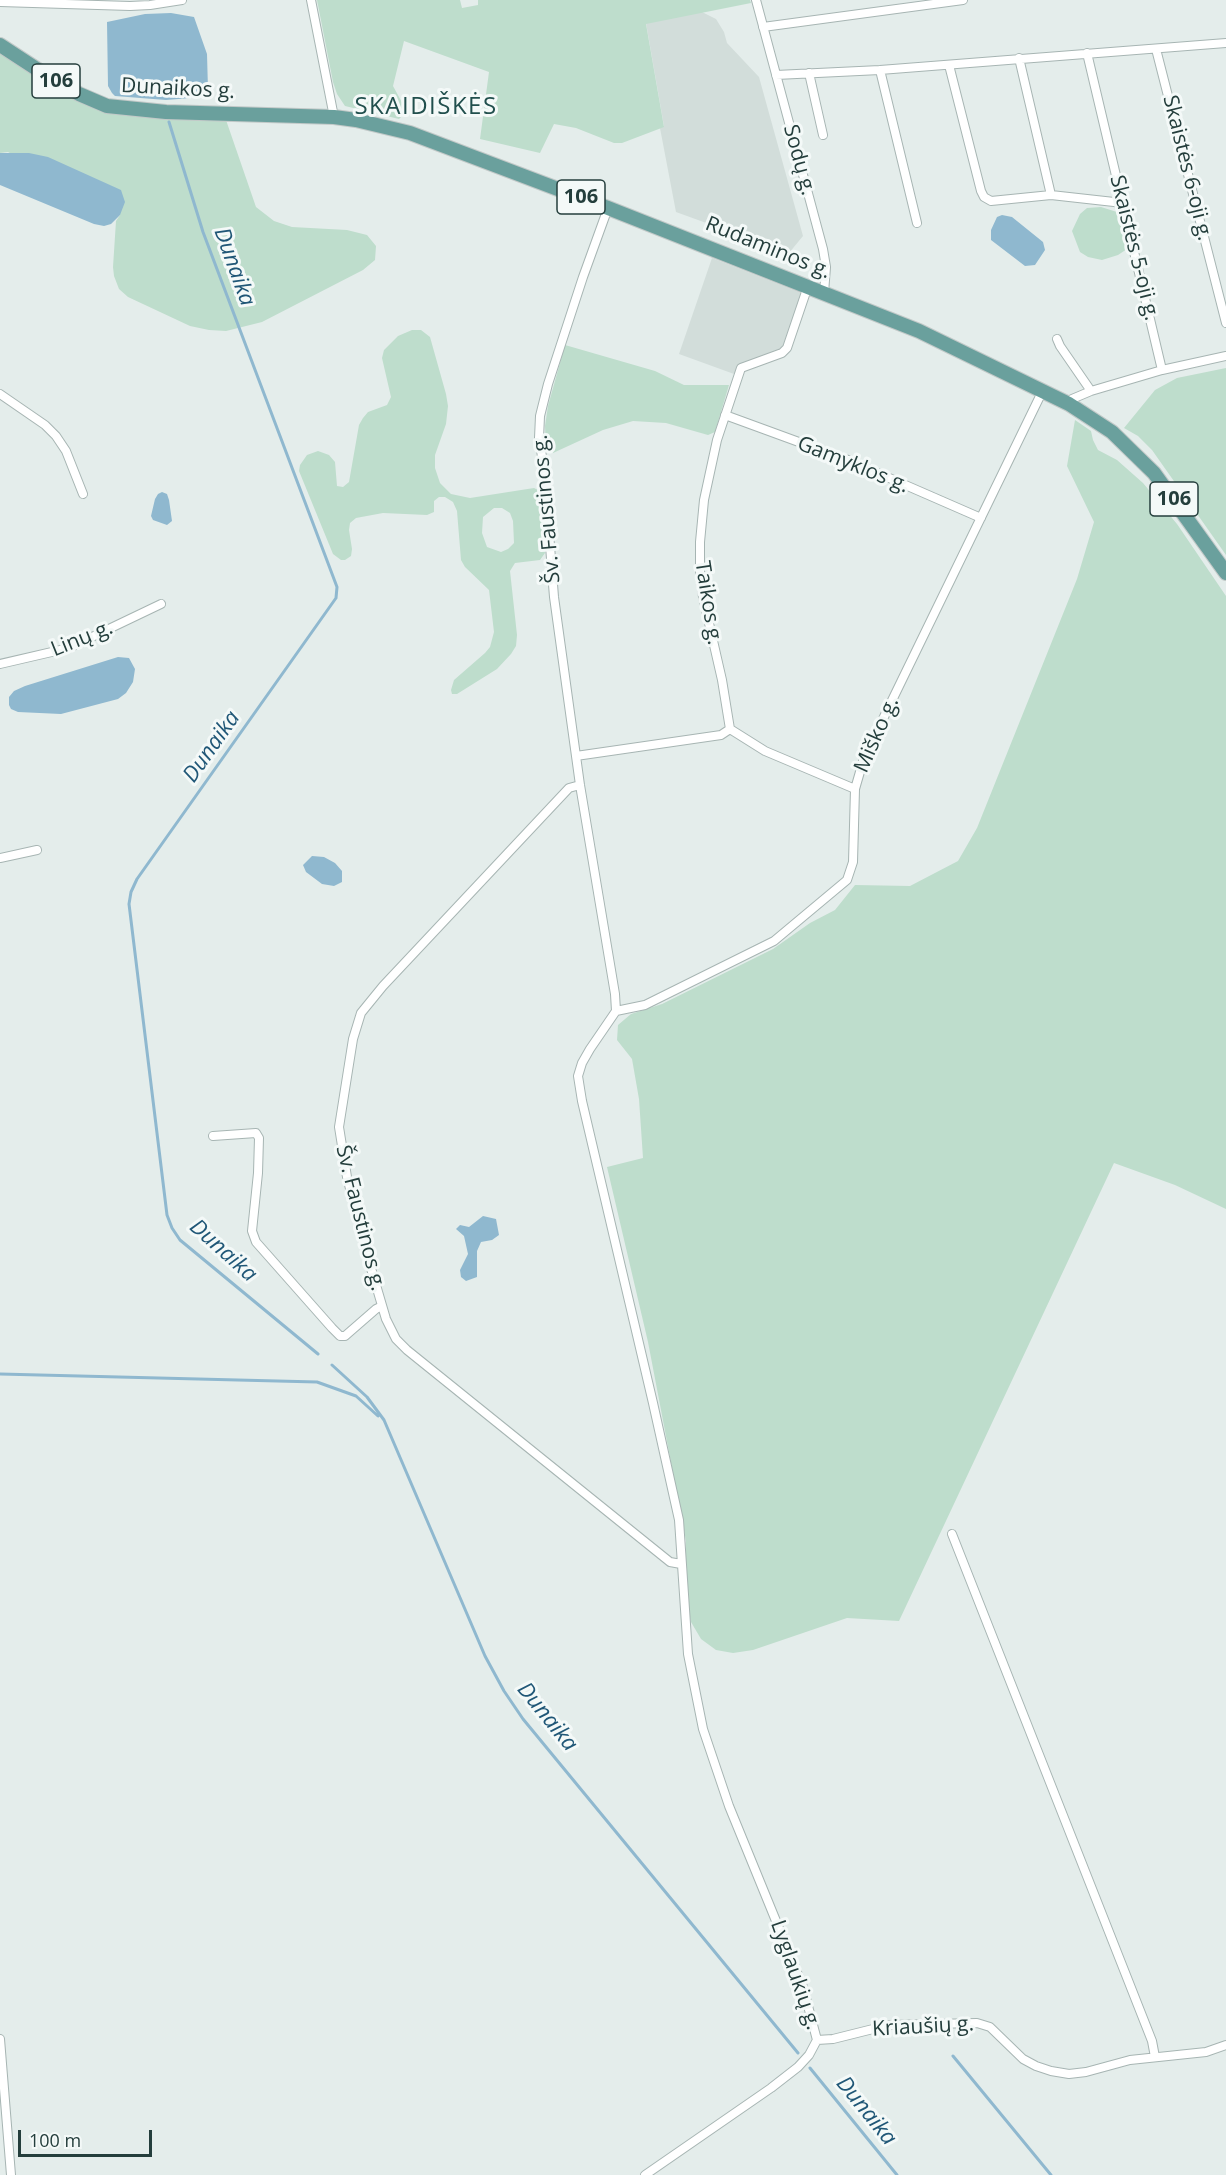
<!DOCTYPE html>
<meta charset="utf-8">
<style>
body{margin:0}
#map{position:relative;width:1226px;height:2175px;overflow:hidden;background:#e4edeb;font-family:"Open Sans",sans-serif}
canvas{display:block}
.scale{position:absolute;left:18px;top:2130px;width:134px;height:27px;box-sizing:border-box;border:3px solid #243e3c;border-top:0;padding-left:8px;font-size:18px;line-height:21px;white-space:nowrap;color:#243e3c;-webkit-text-stroke:4px #f4f9f8;paint-order:stroke}
</style>
<div id="map">
<canvas width="1226" height="2175"></canvas>
<div class="scale">100 m</div>
</div>
<script>
const ctx = document.querySelector('canvas').getContext('2d');
ctx.lineJoin = 'round';
function fillPath(path, color) { ctx.fillStyle = color; ctx.fill(path, 'evenodd'); }
const toPath = rows => new Path2D(rows.map(r => 'M' + r).join(''));
function stroke(path, color, width, dash) { ctx.strokeStyle = color; ctx.lineWidth = width; ctx.lineCap = dash ? 'butt' : 'round'; ctx.setLineDash(dash || []); ctx.stroke(path); }
function label(font, color, halo, rows, align = 'center') {
  ctx.font = font + ' "Open Sans",sans-serif'; ctx.lineWidth = 6; ctx.setLineDash([]); ctx.textBaseline = 'middle'; ctx.strokeStyle = halo; ctx.fillStyle = color; for (const [text, x, y, turn = 0] of rows) {
    ctx.save(); ctx.translate(x, y); ctx.rotate((+turn || 0) * Math.PI / 180); ctx.textAlign = isNaN(turn) ? turn : align; if (halo) ctx.strokeText(text, 0, 0); ctx.fillText(text, 0, 0); ctx.restore();
  }
}
fillPath(toPath([
 [702,12,716,19,724,32,727,43,759,77,803,236,789,253,676,212,660,128,664,126,646,23],
 [712,258,801,293,784,348,737,368,734,374,679,354]
]), '#d2ddda');
fillPath(toPath([
 [317,0,460,0,462,8,478,5,478,0,750,0,751,3,646,24,664,127,622,143,614,143,576,128,554,124,540,153,480,139,489,72,404,41,393,86,405,108,404,114,399,119,345,106,337,94,333,82],
 [0,52,55,89,102,111,122,115,226,120,256,207,274,221,292,227,347,230,367,235,376,246,375,260,363,270,262,322,226,331,209,330,190,326,128,297,119,289,114,276,113,267,116,221,120,215,8,152,0,153],
 [1101,207,1117,212,1123,222,1127,249,1118,255,1102,260,1088,257,1080,252,1072,231,1080,214,1087,208],
 [412,330,421,330,430,337,446,394,448,406,446,424,435,455,435,468,440,483,451,494,470,498,534,488,540,491,545,553,540,560,515,563,510,571,517,635,516,646,511,654,497,669,457,694,452,694,451,690,454,680,485,653,490,647,494,632,489,590,465,567,461,560,457,511,453,502,445,497,439,497,434,501,434,512,427,515,383,513,356,518,350,523,349,530,352,549,351,556,345,560,341,560,333,554,299,471,300,465,307,455,318,451,329,455,335,462,337,486,343,487,349,482,359,425,363,418,368,412,387,405,391,397,382,358,384,350,398,336],
 [494,508,502,508,510,513,513,521,514,543,508,549,501,552,487,547,482,533,483,517],
 [565,345,655,371,684,385,729,385,715,432,708,435,666,423,633,421,603,430,553,453,546,450,545,426,548,406],
 [1226,368,1226,555,1152,450,1138,436,1124,428,1155,390,1177,378],
 [1075,420,1091,431,1093,440,1098,450,1117,460,1143,483,1177,524,1226,596,1226,1209,1175,1185,1114,1163,899,1621,847,1618,753,1650,733,1653,716,1650,701,1639,691,1622,685,1592,686,1541,648,1342,607,1167,643,1158,639,1099,632,1059,617,1040,618,1025,631,1014,662,1004,773,949,810,923,835,910,855,885,910,886,958,861,977,828,1077,579,1094,522,1067,466]
]), '#beddcc');
fillPath(toPath([
 [171,13,194,17,207,54,208,90,203,97,166,100,115,96,112,93,108,86,107,22,145,14],
 [0,153,29,153,48,157,121,190,125,202,120,215,111,224,104,226,94,224,0,185],
 [1002,215,1012,217,1043,242,1045,250,1035,265,1025,266,991,240,991,230,997,217],
 [162,492,167,494,169,500,172,521,167,525,153,520,151,516,155,499,158,494],
 [118,657,129,658,135,669,133,682,126,693,118,699,61,714,18,712,11,709,9,705,9,697,14,691,25,686],
 [312,856,324,857,335,863,342,871,342,882,334,886,322,884,306,872,303,865],
 [483,1216,496,1219,499,1235,492,1240,481,1242,477,1251,477,1277,466,1281,461,1277,460,1270,468,1254,464,1236,456,1229,460,1225,469,1227]
]), '#8fb8cf');
stroke(toPath([
 [169,122,203,232,337,587,336,598,137,879,131,892,129,904,167,1215,172,1228,180,1240,318,1354],
 [332,1365,367,1397,384,1420,485,1656,504,1691,523,1719,798,2053],
 [0,1374,317,1382,356,1396,378,1416],
 [953,2056,1051,2175],
 [810,2068,897,2175]
]), '#8fb8cf', 3);
const street = toPath([
 [311,0,334,117],
 [756,0,823,249,826,267,824,293],
 [0,2,130,6,150,5,182,0],
 [763,27,963,0],
 [1156,49,1226,323],
 [1019,58,1051,195,1123,203],
 [949,65,981,191,984,197,991,201,1051,195],
 [880,70,917,223],
 [809,73,823,135],
 [776,75,880,70,1226,43],
 [608,208,583,277,548,384,540,416,539,438,544,469,554,597,580,785,615,994,616,1011,590,1049,582,1063,578,1076,582,1101,653,1403,679,1520,688,1654,703,1729,729,1806,803,1987,817,2040,809,2055,798,2067,771,2088,645,2175],
 [1057,339,1060,346,1091,391],
 [1162,370,1226,356],
 [0,394,45,425,56,436,66,451,83,494],
 [1069,404,1072,399,1091,391,1162,370,1087,53],
 [725,415,848,460,981,518],
 [0,664,69,648,161,604],
 [730,729,765,751,855,789],
 [576,756,721,735,730,729,722,680,703,597,700,571,700,542,704,500,717,440,741,368,782,353,787,348,808,286],
 [580,785,569,788,383,986,361,1013,353,1039,339,1127,347,1177,368,1258,386,1319,396,1339,407,1350,670,1562,681,1564],
 [0,858,37,850],
 [616,1011,645,1005,774,941,847,880,853,862,855,789,864,758,1043,390],
 [213,1136,256,1133,259,1138,258,1173,252,1231,256,1242,332,1328,340,1336,345,1336,376,1309,382,1306],
 [952,1534,1152,2041,1155,2057],
 [0,2039,11,2175],
 [817,2040,833,2039,889,2025,977,2023,990,2027,1023,2059,1036,2066,1051,2071,1069,2074,1086,2072,1130,2060,1206,2052,1226,2045]
]);
const primary = toPath([
 [0,45,52,79,79,94,107,106,166,112,334,117,356,120,410,133,608,208,919,331,1069,404,1112,432,1154,473,1226,573]
]);
stroke(street, '#a7b5b3', 10);
stroke(primary, '#c2c9c8', 16);
stroke(street, '#fff', 8);
stroke(primary, '#6aa09d', 14);
for (const [x, y, w] of [
 [56,81,48],
 [581,197,48],
 [1174,499,48]
]) { const box = new Path2D(); box.roundRect(x - w / 2, y - 17, w, 34, 4.5); ctx.fillStyle = '#f4f9f8'; ctx.fill(box); stroke(box, '#243e3c', 1.5); }
label('bold 20px', '#243e3c', null, [
 ["106",56,81],
 ["106",581,197],
 ["106",1174,499]
]);
label('21px', '#243e3c', '#f4f9f8', [
 ["Dunaikos g.",178,89,3],
 ["Sodų g.",799,160,75],
 ["Skaistės 6-oji g.",1187,168,76],
 ["Rudaminos g.",768,248,22],
 ["Skaistės 5-oji g.",1134,248,76],
 ["Gamyklos g.",853,465,22],
 ["Šv. Faustinos g.",547,509,-95],
 ["Taikos g.",708,603,81],
 ["Linų g.",82,639,-22],
 ["Miško g.",877,735,-66],
 ["Šv. Faustinos g.",360,1218,76],
 ["Lyglaukių g.",795,1975,71],
 ["Kriaušių g.",923,2027,-3]
]);
label('italic 22px', '#205777', '#f4f9f8', [
 ["Dunaika",234,267,70],
 ["Dunaika",212,747,-55],
 ["Dunaika",223,1251,42],
 ["Dunaika",547,1717,51],
 ["Dunaika",866,2111,51]
]);
ctx.letterSpacing = '1.5px';
label('24px', '#214f4d', '#f4f9f8', [
 ["SKAIDIŠKĖS",426,107]
]);
ctx.letterSpacing = '0px';
</script>
